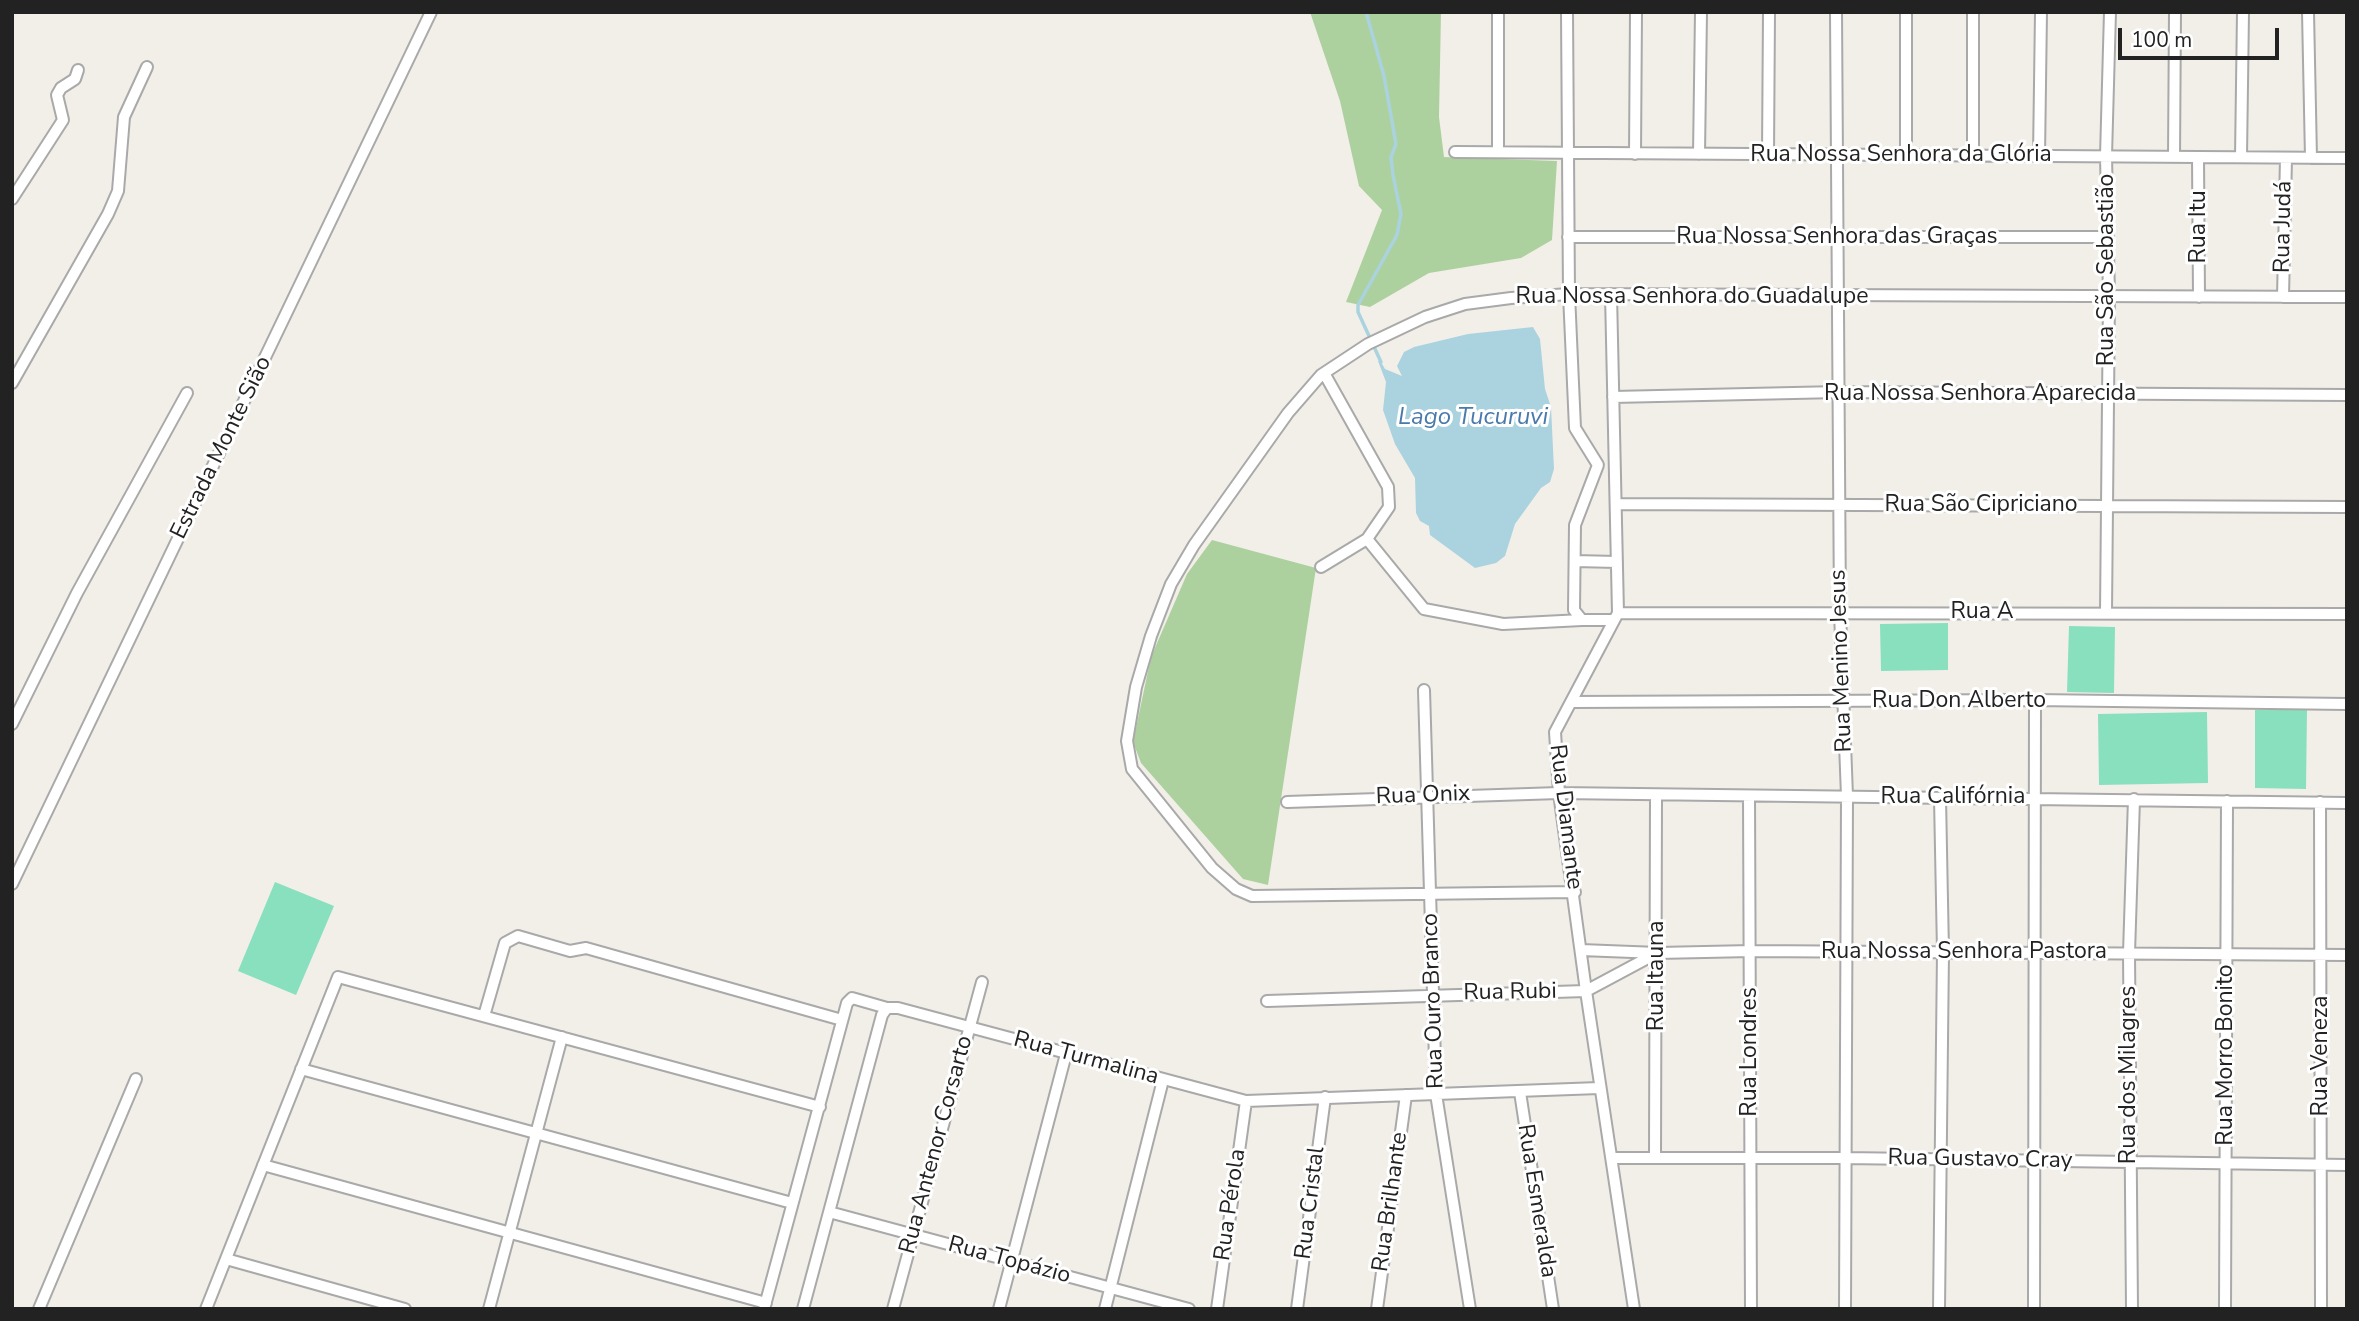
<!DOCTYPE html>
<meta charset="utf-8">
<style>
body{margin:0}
#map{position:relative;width:2359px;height:1321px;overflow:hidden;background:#f2efe9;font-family:"Nunito Sans",sans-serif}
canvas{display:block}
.frame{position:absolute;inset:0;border:14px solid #222;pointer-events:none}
.scale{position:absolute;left:2118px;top:28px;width:161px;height:32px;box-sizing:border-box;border:4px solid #222;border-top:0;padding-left:9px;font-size:21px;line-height:24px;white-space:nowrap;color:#222;-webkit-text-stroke:5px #fff;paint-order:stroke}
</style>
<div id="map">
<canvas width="2359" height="1321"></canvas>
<div class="frame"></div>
<div class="scale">100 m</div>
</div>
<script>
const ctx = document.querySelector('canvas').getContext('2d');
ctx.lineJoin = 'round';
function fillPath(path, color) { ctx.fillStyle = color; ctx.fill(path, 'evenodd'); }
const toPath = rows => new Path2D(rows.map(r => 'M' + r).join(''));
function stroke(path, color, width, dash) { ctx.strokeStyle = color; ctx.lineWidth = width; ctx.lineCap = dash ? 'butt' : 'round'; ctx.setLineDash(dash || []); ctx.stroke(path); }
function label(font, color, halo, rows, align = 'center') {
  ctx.font = font + ' "Nunito Sans",sans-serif'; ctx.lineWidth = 6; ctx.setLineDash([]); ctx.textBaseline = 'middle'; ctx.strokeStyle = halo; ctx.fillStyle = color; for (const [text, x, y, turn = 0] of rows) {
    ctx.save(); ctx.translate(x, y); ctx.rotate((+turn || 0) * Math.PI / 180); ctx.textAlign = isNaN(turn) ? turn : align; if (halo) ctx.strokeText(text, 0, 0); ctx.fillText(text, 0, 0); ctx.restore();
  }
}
fillPath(toPath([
 [1310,12,1441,12,1439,117,1444,157,1557,161,1552,240,1521,258,1429,273,1370,307,1346,302,1382,210,1359,186,1340,101],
 [1212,540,1316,568,1268,885,1243,879,1141,763,1133,742,1151,657,1187,574]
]), '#add19e');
fillPath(toPath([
 [1948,623,1948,670,1881,671,1880,624],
 [2069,626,2115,627,2114,693,2067,692],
 [2255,710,2307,710,2306,789,2255,788],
 [2207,712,2208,783,2099,785,2098,714],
 [275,882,334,906,296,995,238,971]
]), '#88e0be');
fillPath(toPath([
 [1533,327,1540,339,1545,389,1551,407,1554,469,1550,482,1541,488,1515,524,1505,556,1496,563,1475,568,1430,535,1429,526,1420,521,1416,513,1415,478,1395,444,1383,410,1386,382,1378,361,1380,360,1385,369,1402,376,1397,366,1404,352,1414,347,1468,334]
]), '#aad3df');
stroke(toPath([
 [1366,12,1384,76,1396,144,1391,157,1393,175,1401,214,1397,235,1358,305,1358,312,1381,362]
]), '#aad3df', 3.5);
const minor = toPath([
 [1567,12,1569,294,1575,428,1598,465,1575,525,1574,610,1582,620,1614,620],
 [1836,12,1840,612,1847,796,1845,1309],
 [1906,12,1906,155],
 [2308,12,2311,158],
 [1455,152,2347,158],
 [1498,152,1498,12],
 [1635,154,1636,12],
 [1699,154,1701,12],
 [1768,154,1769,12],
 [1973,156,1973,12],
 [2039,156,2041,12],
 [2174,157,2175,12],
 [2198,157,2199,297],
 [2241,157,2243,12],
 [12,199,63,120,57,95,61,88,75,79,78,70],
 [1568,237,2106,237],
 [1611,294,1618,613,1555,732,1559,793,1586,991,1634,1309],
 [2283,297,2286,158],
 [12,383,108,214,118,191,124,117,147,67],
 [1613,397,1839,392,2347,395],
 [1616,504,2347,507],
 [1367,539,1424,609,1503,624,1582,620],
 [1575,561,1617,562],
 [1321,567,1367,539,1389,507,1388,487,1324,373],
 [2106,612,2109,296,2106,156,2110,12],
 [1618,613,2347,614],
 [1424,690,1436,1094,1470,1309],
 [1572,702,2035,700,2347,704],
 [12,724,77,593,187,393],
 [1749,796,1751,1309],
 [1287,802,1559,793,2347,803],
 [2320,802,2321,1309],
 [12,884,431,12],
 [1575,892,1252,896,1236,889,1212,868,1132,769,1127,741,1136,687,1151,636,1171,584,1194,545,1288,413,1321,375,1368,344,1425,317,1465,304,1511,298,1569,294,2347,297],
 [1581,950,1658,953,1751,951,2347,955],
 [1267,1001,1586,991,1657,953],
 [484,1016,505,943,518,936,570,951,586,948,842,1020],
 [301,1069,792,1203],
 [1520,1092,1553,1309],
 [1655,1157,1656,796],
 [1613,1158,1845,1158,2347,1165],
 [263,1165,766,1303],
 [829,1212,1189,1309],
 [226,1259,405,1309],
 [39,1309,136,1079],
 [206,1309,338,977,820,1107],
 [489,1309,562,1037],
 [764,1309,847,1003,852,998,887,1008],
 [803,1309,882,1015,887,1008,898,1008,1246,1101,1599,1088],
 [893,1309,982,982],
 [999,1309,1066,1054],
 [1105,1309,1163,1080],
 [1217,1309,1246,1101],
 [1297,1309,1325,1097],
 [1377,1309,1406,1095],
 [1939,1309,1943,952,1940,798],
 [2034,1309,2035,700],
 [2132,1309,2129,953,2134,799],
 [2225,1309,2227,801]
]);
stroke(minor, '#a9a9a9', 14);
stroke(minor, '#fff', 10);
label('23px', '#222', '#fff', [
 ["Rua Nossa Senhora da Glória",1901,155],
 ["Rua Itu",2199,227,-90],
 ["Rua Judá",2284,227,-89],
 ["Rua Nossa Senhora das Graças",1837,237],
 ["Rua São Sebastião",2107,270,-90],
 ["Rua Nossa Senhora do Guadalupe",1692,297],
 ["Rua Nossa Senhora Aparecida",1980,394],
 ["Estrada Monte Sião",222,448,-64],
 ["Rua São Cipriciano",1981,505],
 ["Rua A",1982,612],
 ["Rua Menino Jesus",1842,661,-92],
 ["Rua Don Alberto",1959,701],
 ["Rua Onix",1423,796,-2],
 ["Rua Califórnia",1953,797],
 ["Rua Diamante",1565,817,83],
 ["Rua Nossa Senhora Pastora",1964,952],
 ["Rua Itauna",1657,976,-90],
 ["Rua Rubi",1510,993,-1],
 ["Rua Ouro Branco",1434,1001,-92],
 ["Rua Londres",1750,1052,-90],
 ["Rua Morro Bonito",2226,1055,-90],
 ["Rua Veneza",2321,1056,-90],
 ["Rua Turmalina",1086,1059,15],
 ["Rua dos Milagres",2129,1075,-90],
 ["Rua Antenor Corsarto",937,1145,-75],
 ["Rua Gustavo Cray",1980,1160,1],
 ["Rua Esmeralda",1536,1201,81],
 ["Rua Brilhante",1391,1202,-82],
 ["Rua Cristal",1311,1203,-83],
 ["Rua Pérola",1231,1205,-82],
 ["Rua Topázio",1009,1261,15]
]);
label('italic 24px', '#4a7aab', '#fff', [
 ["Lago Tucuruvi",1473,418]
]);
</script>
